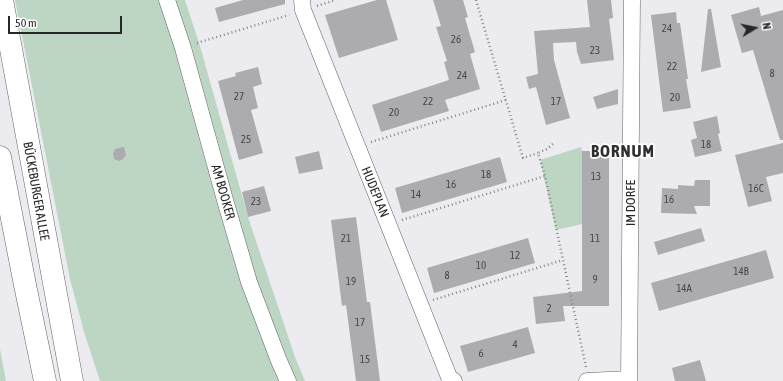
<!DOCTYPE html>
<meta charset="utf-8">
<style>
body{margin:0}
#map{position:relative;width:783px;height:381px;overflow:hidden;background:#ececf0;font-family:"Asap Condensed",sans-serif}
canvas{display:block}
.north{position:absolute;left:735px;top:8px;width:40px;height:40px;-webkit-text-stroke:3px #fff;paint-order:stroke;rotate:80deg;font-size:11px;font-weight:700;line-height:16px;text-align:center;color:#272729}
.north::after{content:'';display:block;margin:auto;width:14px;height:18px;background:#272729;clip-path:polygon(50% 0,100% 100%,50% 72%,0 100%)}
.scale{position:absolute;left:8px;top:16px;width:114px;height:18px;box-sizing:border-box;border:2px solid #272729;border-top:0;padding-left:5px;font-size:12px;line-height:14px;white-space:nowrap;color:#272729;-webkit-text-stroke:3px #fff;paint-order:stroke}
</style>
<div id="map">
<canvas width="783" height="381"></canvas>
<div class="north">N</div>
<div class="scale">50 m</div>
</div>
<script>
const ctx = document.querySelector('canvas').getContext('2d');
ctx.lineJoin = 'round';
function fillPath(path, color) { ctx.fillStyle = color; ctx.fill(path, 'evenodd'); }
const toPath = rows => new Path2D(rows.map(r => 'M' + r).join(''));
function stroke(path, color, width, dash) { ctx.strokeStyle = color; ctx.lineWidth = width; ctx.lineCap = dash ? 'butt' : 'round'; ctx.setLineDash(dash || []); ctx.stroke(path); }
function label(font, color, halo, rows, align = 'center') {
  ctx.font = font + ' "Asap Condensed",sans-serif'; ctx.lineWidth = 3.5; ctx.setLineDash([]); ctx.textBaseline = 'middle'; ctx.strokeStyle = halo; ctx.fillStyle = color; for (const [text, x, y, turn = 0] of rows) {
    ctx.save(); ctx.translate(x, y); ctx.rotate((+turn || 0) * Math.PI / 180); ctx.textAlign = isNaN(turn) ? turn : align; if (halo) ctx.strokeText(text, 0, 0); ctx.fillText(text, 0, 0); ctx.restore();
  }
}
fillPath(toPath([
 [15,0,185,0,200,46,248,217,295,357,305,381,100,381,84,332,70,279],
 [581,147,582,151,582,224,556,230,540,160],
 [0,349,6,381,0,381]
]), '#bdd6c3');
fillPath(toPath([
 [243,0,285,0,285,4,219,22,215,8],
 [377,0,386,0,398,40,339,58,325,15],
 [433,0,463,0,468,17,465,18,475,52,470,54,480,89,445,100,449,111,381,132,372,105,449,80,444,62,447,61,436,27,441,26],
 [587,0,611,0,613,18,609,19,614,60,581,64,577,52,576,42,553,43,554,60,570,118,546,125,536,87,529,89,526,77,538,74,534,31,590,27],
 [759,7,761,16,783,10,783,140,780,140,753,50,742,53,731,15],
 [708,9,711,9,721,67,701,72],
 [676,12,677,23,680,23,688,79,686,79,691,108,663,112,651,15],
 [258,67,262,84,253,87,258,108,251,110,263,153,239,160,218,81,236,76,235,73],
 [618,89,618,104,597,109,593,97],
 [717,116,720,133,718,134,722,151,695,157,691,140,697,138,693,122],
 [783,143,783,173,766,177,772,201,748,207,735,155],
 [124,147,126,155,123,159,119,161,114,159,113,154,115,149],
 [319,151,323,169,299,174,295,157],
 [582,151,609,151,609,306,563,306,565,321,536,324,533,297,582,291],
 [500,157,507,182,402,213,395,188],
 [695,180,710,180,710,206,694,206,697,214,661,213,662,188,678,189,678,185,694,186],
 [264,186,271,211,248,217,242,192],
 [356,217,367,302,370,302,380,381,356,381,346,305,342,306,331,220],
 [701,228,705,241,658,255,654,242],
 [528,238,535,263,434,293,427,268],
 [766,250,774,278,659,311,651,283],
 [528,327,535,353,468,372,460,346],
 [700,360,706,381,675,381,672,368]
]), '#acacb0');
const street = toPath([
 [167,0,183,48,225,200,249,282,279,361,288,381],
 [302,0,303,10,449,377,454,381],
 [587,381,629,379],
 [629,381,632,0]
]);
const highway = toPath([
 [2,0,72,381],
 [0,157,25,285,45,381]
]);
stroke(street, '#636266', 17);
stroke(highway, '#636266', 23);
stroke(toPath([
 [476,0,523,158,538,153],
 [317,6,335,0],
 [197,43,289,15],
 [371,142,506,100],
 [553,144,547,149,538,153,545,176,586,367],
 [402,220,545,176],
 [433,300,563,260]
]), '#868689', 2.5, [1, 3]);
stroke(street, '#fff', 16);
stroke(highway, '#fff', 22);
label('11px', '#48484b', null, [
 ["24",667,29],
 ["26",456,40],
 ["23",595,51],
 ["22",672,67],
 ["8",772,74],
 ["24",462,76],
 ["27",239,97],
 ["20",675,98],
 ["22",428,102],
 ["17",556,102],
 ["20",394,113],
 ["25",246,140],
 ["18",706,145],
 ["18",486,175],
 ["13",596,177],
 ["16",451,185],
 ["16C",756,189],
 ["14",416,195],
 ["16",669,200],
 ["23",256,202],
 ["21",346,239],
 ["11",595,239],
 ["12",515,256],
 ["10",481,266],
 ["14B",741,272],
 ["8",447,276],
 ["9",595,280],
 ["19",351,282],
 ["14A",684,289],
 ["2",549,309],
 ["17",360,323],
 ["4",515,345],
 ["6",481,354],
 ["15",365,360]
]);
label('13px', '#272729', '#fff', [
 ["BÜCKEBURGER ALLEE",36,191,80],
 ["AM BOOKER",223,192,74],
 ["HUDEPLAN",375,192,68],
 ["IM DORFE",631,203,-90]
]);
ctx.letterSpacing = '1px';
label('bold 17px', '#2f2f32', '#fff', [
 ["BORNUM",623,152]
]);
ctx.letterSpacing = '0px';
</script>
